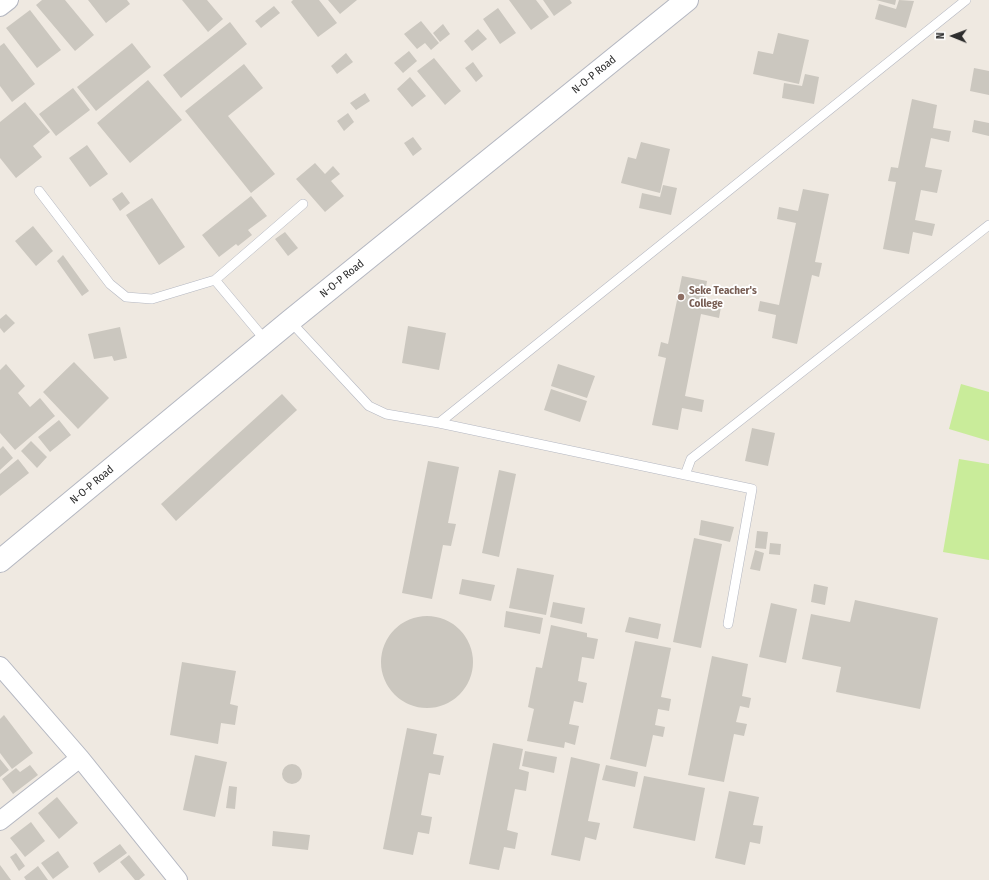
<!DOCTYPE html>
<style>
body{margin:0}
#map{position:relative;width:989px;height:880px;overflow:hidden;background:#efe9e1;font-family:"Fira Sans Condensed",sans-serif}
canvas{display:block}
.north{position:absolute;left:933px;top:16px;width:40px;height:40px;-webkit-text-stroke:3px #fff;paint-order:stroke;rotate:271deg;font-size:11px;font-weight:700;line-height:16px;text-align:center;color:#2e2e2e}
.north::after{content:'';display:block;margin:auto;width:14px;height:18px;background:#2e2e2e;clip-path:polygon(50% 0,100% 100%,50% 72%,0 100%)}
</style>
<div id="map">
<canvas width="989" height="880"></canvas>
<div class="north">N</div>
</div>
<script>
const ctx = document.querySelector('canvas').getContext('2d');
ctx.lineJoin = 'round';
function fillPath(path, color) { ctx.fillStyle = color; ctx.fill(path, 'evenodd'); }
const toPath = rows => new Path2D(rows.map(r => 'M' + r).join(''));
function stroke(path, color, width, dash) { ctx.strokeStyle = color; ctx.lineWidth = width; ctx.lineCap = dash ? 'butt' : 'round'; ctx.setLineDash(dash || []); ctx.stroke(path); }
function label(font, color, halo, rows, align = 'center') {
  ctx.font = font + ' "Fira Sans Condensed",sans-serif'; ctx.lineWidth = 3.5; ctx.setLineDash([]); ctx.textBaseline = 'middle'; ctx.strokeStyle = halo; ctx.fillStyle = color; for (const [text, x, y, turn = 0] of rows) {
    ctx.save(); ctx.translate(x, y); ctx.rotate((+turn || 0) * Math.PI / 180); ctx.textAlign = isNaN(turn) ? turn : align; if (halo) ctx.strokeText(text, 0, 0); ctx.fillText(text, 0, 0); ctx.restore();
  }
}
fillPath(toPath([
 [961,384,989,392,989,441,949,429],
 [959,459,989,464,989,560,943,552]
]), '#c9ec9a');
fillPath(toPath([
 [42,0,65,0,94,35,75,51,36,5],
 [88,0,127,0,130,4,106,23],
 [182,0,207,0,223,19,208,32],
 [293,0,319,0,337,23,318,37,291,2],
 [328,0,357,0,340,14],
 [509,0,536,0,549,17,531,30],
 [543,0,570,0,572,3,554,16],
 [876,0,896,0,895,5],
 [899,0,914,1,906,28,875,19,879,4,896,9],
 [274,6,280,13,261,28,255,21],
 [498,8,516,33,500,44,483,19],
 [30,10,61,50,37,68,6,28],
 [421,21,439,43,431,50,425,43,417,49,404,34],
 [230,22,247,44,181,98,163,75],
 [443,24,450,34,440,42,433,33],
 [478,29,487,39,472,51,464,41],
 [778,33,809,40,799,84,753,74,758,51,773,54],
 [4,43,35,84,12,102,0,86,0,46],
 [132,43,151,67,96,111,77,87],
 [409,51,417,61,403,73,394,63],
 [346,53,353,62,337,74,331,66],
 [434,58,461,91,445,105,417,71],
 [473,62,483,76,476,82,465,68],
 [244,64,263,88,228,116,275,174,251,193,185,111],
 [974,68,989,71,989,95,970,91],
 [805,74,819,77,814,104,782,98,784,83,802,86],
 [410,77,426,96,412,107,397,89],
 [148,80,182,120,130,163,97,123],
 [73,88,90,110,56,136,39,114],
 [365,93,370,101,356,110,350,103],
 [912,99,937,105,933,128,951,131,949,142,931,138,925,167,942,170,937,193,921,190,915,220,935,224,932,236,913,232,909,254,883,249,896,182,888,181,891,167,898,168],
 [25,102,50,132,33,146,42,157,16,178,0,158,0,122],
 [348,113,354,122,344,131,337,121],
 [974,120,989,123,989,136,972,132],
 [413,137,422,149,413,156,404,143],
 [641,142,670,149,660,193,621,183,628,157,636,159],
 [87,145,108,174,90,187,69,158],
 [315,163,325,174,333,166,340,174,331,181,344,196,325,212,296,179],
 [663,185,677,188,671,215,639,208,642,193,660,197],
 [803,189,829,194,815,262,822,263,819,277,812,275,797,344,772,338,776,315,758,311,760,301,779,305,796,223,777,219,779,207,798,211],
 [122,192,130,203,120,211,112,199],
 [251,196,267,216,248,230,252,235,238,246,236,244,219,257,202,235],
 [152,198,185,247,159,265,126,215],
 [33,226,53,251,36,266,15,241],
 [285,232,298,248,288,256,275,239],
 [63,255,89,291,82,296,57,261],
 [682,276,707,281,703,304,721,307,719,318,701,314,685,396,704,400,702,412,682,408,678,430,652,425,666,358,658,356,661,342,668,344],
 [6,314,15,323,4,333,0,328,0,319],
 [408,326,446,333,439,370,402,363],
 [120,327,127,358,114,361,112,356,94,359,88,334],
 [74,362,109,398,78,429,43,392],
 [6,364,25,386,18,393,30,407,40,398,55,416,15,450,0,433,0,370],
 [558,364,595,376,587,398,551,386],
 [551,389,587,401,580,422,544,410],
 [282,394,297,410,176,521,161,504],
 [59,420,71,435,50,452,38,437],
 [752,428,775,433,768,466,745,461],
 [31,441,47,457,37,468,21,451],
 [3,446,13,458,0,470,0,449],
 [18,459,29,473,0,496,0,474],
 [428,461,459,467,448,523,456,524,451,546,443,545,432,599,402,593],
 [499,470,516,474,499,557,482,553],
 [701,520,734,527,730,542,699,535],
 [757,531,768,532,766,549,755,548],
 [694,538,722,544,701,648,673,642],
 [770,543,781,544,780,555,769,554],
 [755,550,764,553,760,571,750,569],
 [517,568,554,575,546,615,509,608],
 [462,579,495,585,491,601,459,594],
 [814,584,828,587,825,605,811,602],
 [855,600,938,618,920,709,836,692,841,667,802,659,811,614,850,622],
 [553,602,585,608,582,624,550,617],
 [771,603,797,609,786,663,759,657],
 [506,611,543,618,540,634,504,627],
 '381 662a46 46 0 1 1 92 0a46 46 0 1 1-92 0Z',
 [629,617,661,624,658,639,625,632],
 [551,625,587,633,587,637,598,639,594,659,582,657,578,681,587,683,583,703,574,701,569,724,579,726,575,745,565,742,564,748,527,741,534,709,528,707,536,667,542,668],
 [635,641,671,648,661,697,671,699,669,711,658,709,655,725,665,727,663,737,653,735,646,767,610,759],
 [712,656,748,664,742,696,751,698,749,708,740,706,736,722,747,724,744,736,734,734,724,782,688,775],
 [182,662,236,671,230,704,238,706,235,725,221,723,218,744,170,735],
 [4,715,33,753,12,769,0,753,0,719],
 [407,728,437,734,433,754,444,756,440,775,429,773,421,815,432,817,429,834,418,832,413,855,383,849],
 [493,743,523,749,519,769,529,772,526,791,515,789,507,830,518,833,515,849,504,847,499,870,469,864],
 [525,751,557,757,554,773,522,766],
 [195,755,227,762,215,817,183,810],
 [571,757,600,764,588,821,600,823,596,840,585,837,580,861,551,855],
 [0,759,9,770,0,777],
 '282 774a10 10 0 1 1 20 0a10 10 0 1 1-20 0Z',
 [30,765,38,775,13,794,2,779,16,768,20,772],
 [606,765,638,772,635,787,602,780],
 [644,776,705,788,695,841,633,828],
 [229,786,237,787,235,809,226,808],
 [729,791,759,797,753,825,763,826,760,844,750,842,745,865,715,858],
 [57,797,78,823,59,839,38,813],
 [31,822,45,841,25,857,10,838],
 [273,831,310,835,308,850,272,846],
 [120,844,127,853,99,873,93,863],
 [58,851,69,867,53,879,41,863],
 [16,853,25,866,19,871,10,857],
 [129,855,145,875,139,880,135,880,120,862],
 [0,865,11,880,0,880],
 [38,866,48,880,26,880,24,877]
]), '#cbc7bf');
const service = toPath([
 [39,191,110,284,126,297,152,299,215,280,303,204],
 [215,280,266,341],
 [290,321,369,406,386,414,439,423,752,489,728,624],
 [439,423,966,0],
 [685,475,691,459,989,225]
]);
const minor = toPath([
 [0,7,9,0],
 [0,666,80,758,178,880],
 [0,821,80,758]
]);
const tertiary = toPath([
 [0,561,290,321,687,0]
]);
stroke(service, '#b4b7c1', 10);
stroke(minor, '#b4b7c1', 20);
stroke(tertiary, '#b4b7c1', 24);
stroke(service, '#fff', 9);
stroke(minor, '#fff', 18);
stroke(tertiary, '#fff', 22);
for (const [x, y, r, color] of [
 [681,297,4,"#8d6e63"]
]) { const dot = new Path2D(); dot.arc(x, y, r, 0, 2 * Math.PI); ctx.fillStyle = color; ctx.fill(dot); stroke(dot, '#fff', 1.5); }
label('11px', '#2e2e2e', '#fff', [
 ["N-O-P Road",594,75,-39],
 ["N-O-P Road",342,279,-39],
 ["N-O-P Road",92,485,-40]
]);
label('bold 11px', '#785e54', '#fff', [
 ["Seke Teacher's",689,291],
 ["College",689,304]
], 'left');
</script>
